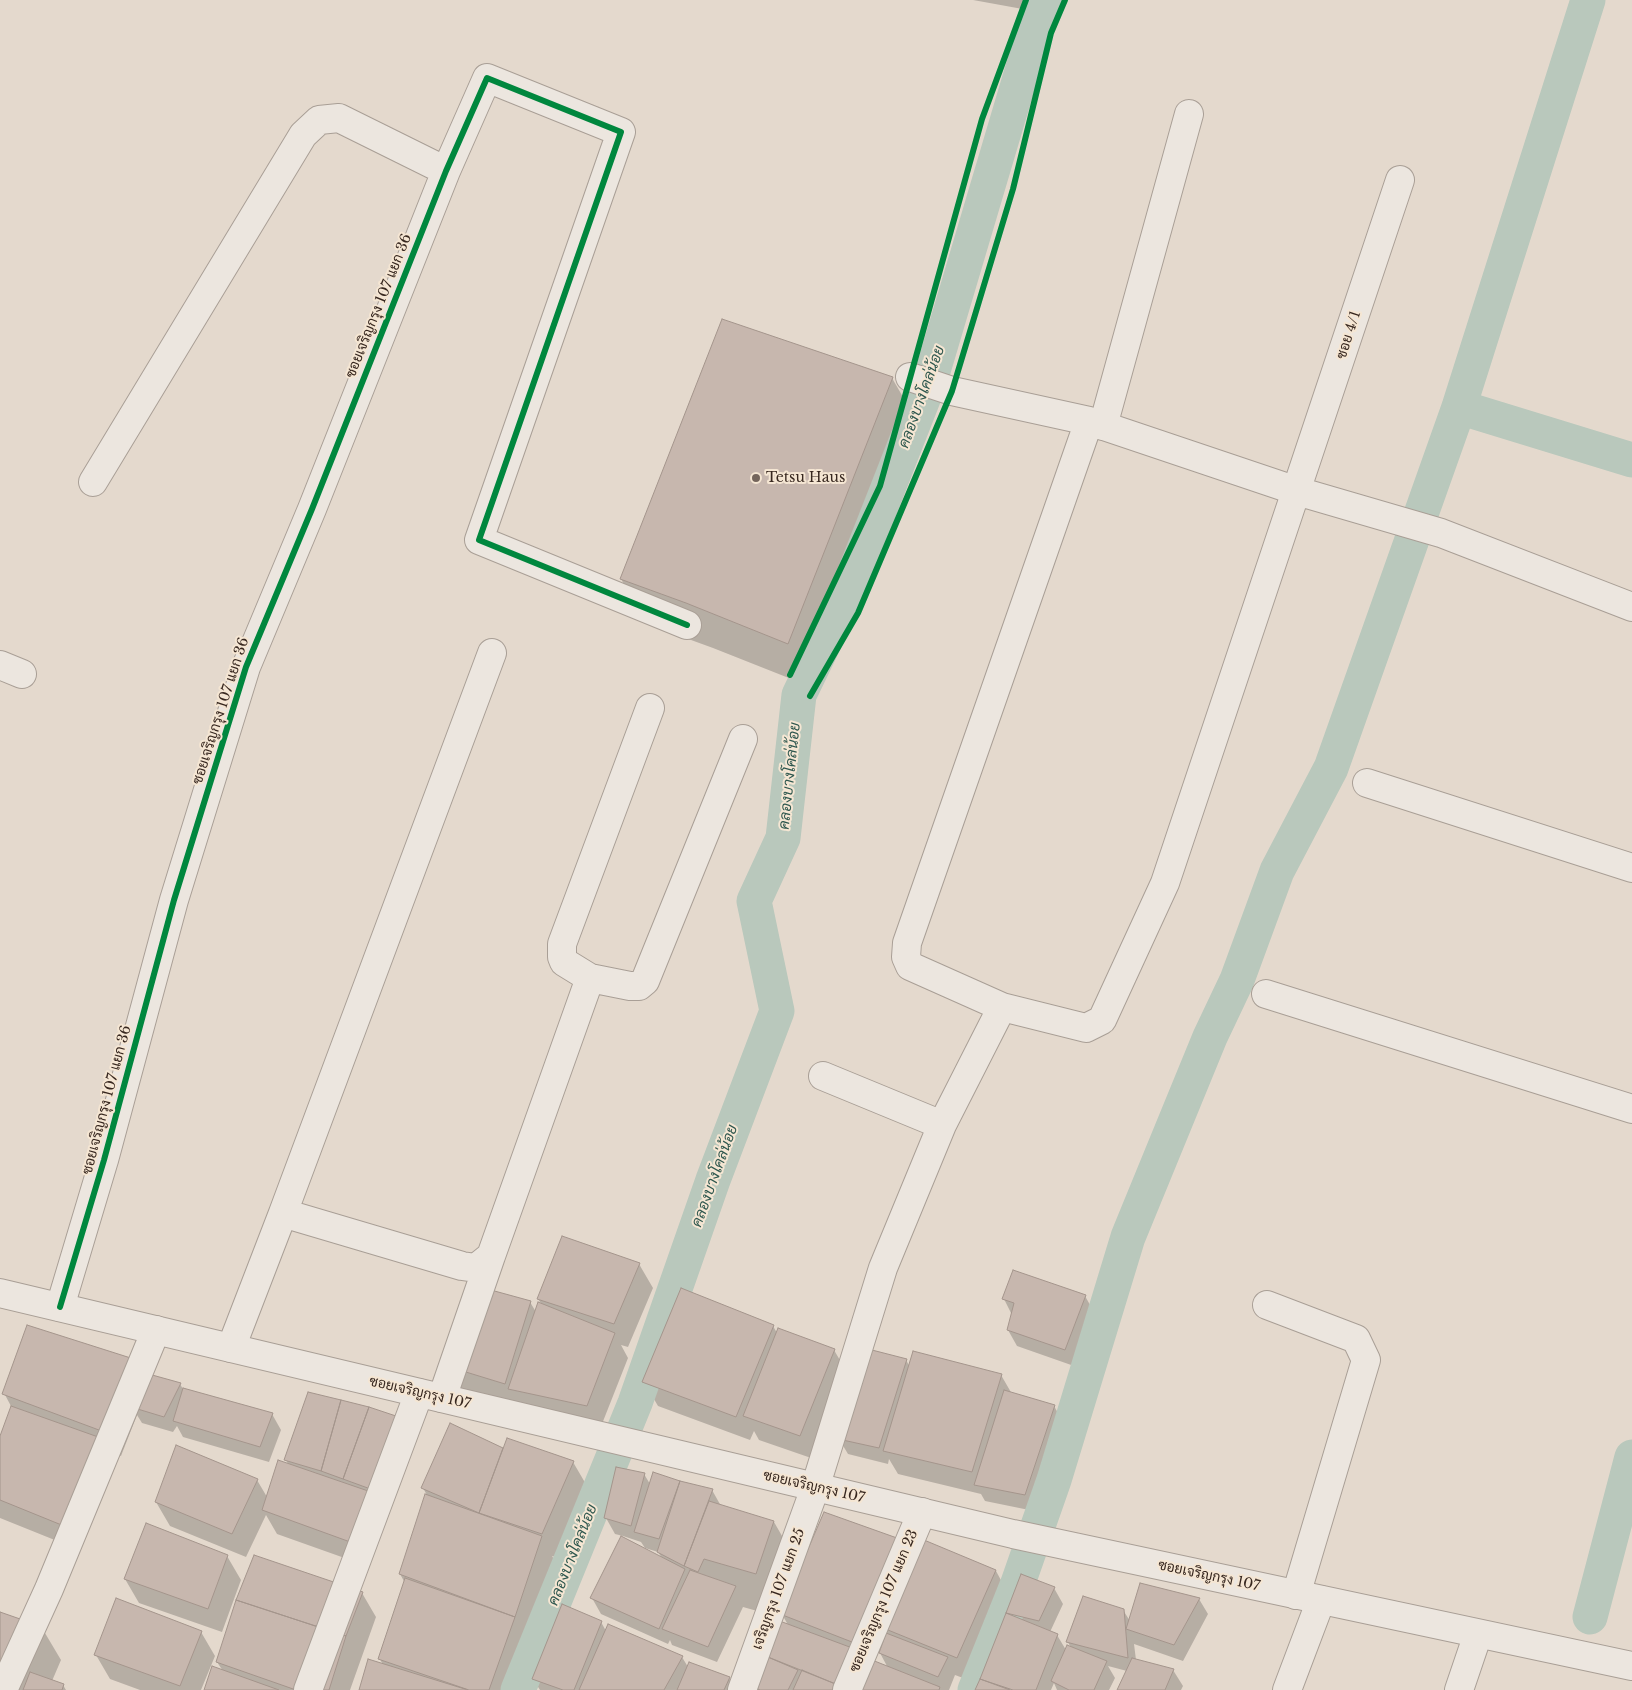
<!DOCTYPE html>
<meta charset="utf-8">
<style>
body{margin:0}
canvas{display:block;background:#e4d9cd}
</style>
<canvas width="1632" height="1690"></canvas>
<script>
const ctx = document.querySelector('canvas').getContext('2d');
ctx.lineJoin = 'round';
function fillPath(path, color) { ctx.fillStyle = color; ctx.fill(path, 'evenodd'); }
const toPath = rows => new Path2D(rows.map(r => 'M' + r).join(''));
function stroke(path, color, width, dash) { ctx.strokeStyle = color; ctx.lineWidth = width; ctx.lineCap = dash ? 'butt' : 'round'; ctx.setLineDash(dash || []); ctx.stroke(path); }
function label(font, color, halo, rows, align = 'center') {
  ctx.font = font + ' "Libre Baskerville",Sarabun,serif'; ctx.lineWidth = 4; ctx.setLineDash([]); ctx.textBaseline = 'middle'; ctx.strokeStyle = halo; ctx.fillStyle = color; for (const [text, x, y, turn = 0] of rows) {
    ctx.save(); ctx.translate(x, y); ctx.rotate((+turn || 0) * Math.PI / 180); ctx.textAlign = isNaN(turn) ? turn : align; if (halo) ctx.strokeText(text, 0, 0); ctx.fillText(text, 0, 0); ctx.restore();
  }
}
fillPath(toPath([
 [973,0,1030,0,1028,10],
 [892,378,918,423,814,688,713,648,647,624,621,579],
 [639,1264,653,1288,628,1347,621,1345,628,1358,600,1429,459,1389,445,1365,530,1302,536,1312,542,1305,538,1299],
 [1085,1296,1094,1312,1074,1366,1017,1346,1008,1330,1012,1315,1004,1299],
 [773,1326,777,1333,834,1350,848,1374,814,1459,759,1440,754,1431,750,1440,658,1406,644,1382],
 [906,1360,910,1367,1001,1375,1012,1394,1054,1406,1063,1422,1034,1511,985,1501,981,1494,898,1474,889,1459,888,1464,848,1454,839,1439],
 [145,1375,180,1384,183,1389,272,1414,281,1430,269,1462,183,1437,177,1426,173,1432,142,1423,137,1415,121,1456,108,1451,77,1549,0,1518,0,1439,12,1408,4,1393],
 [308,1394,387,1518,367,1566,277,1534,266,1515,246,1557,170,1526,156,1502,257,1480,267,1497,289,1466,286,1460],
 [451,1425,504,1449,573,1462,587,1486,556,1557,552,1556,555,1561,510,1690,360,1690,383,1665,380,1659,405,1583,400,1574,428,1497,423,1488],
 [644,1474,650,1484,653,1474,712,1490,721,1506,774,1522,801,1569,897,1539,924,1541,996,1571,1009,1595,971,1681,955,1675,949,1690,861,1690,888,1668,880,1653,887,1633,883,1626,852,1690,756,1690,765,1655,788,1625,783,1616,782,1618,743,1607,717,1662,672,1645,670,1640,668,1644,601,1614,592,1598,623,1536,615,1534,606,1518],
 [623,1536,641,1542,645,1548,658,1552,662,1558,622,1538],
 [227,1556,241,1580,222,1632,139,1603,125,1579],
 [1021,1575,1054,1588,1063,1604,1050,1632,1057,1635,1066,1650,1071,1648,1068,1642,1123,1610,1130,1621,1199,1599,1208,1614,1183,1661,1134,1644,1136,1660,1173,1670,1183,1686,1181,1690,1118,1690,1127,1671,1108,1666,1115,1678,1109,1690,1057,1690,1054,1683,1051,1690,977,1690],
 [362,1593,376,1617,350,1690,205,1690,223,1671,217,1662],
 [0,1613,42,1628,61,1660,52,1681,63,1685,66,1690,0,1690],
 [601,1622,606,1631,682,1657,688,1667,729,1678,736,1690,540,1690,533,1679],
 [201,1632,215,1656,201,1690,140,1690,110,1679,96,1655]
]), '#0003');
stroke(toPath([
 [1459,407,1632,460],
 [1590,1617,1632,1457],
 [518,1690,635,1403,713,1180,777,1011,754,901,783,838,799,695,841,608,930,381,1033,34,1045,0],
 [975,1690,1018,1583,1054,1480,1128,1237,1210,1037,1237,980,1277,871,1331,768,1459,407,1588,0]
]), '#b9c8bc', 35);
const building = toPath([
 [722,319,893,377,788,644,686,603,620,579,722,319],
 [562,1236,640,1263,614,1324,537,1299,562,1236],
 [1013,1270,1086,1295,1065,1350,1007,1330,1014,1303,1002,1299,1013,1270],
 [469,1284,531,1301,505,1384,443,1365,469,1284],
 [681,1288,774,1325,736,1417,642,1382,681,1288],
 [538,1302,615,1333,587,1406,508,1389,538,1302],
 [27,1325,137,1360,107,1433,2,1394,27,1325],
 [778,1328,835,1349,800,1436,743,1416,778,1328],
 [868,1349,907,1359,879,1448,838,1439,868,1349],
 [913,1351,1002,1374,972,1472,883,1451,913,1351],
 [145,1373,181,1383,164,1417,131,1407,145,1373],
 [183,1388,273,1413,260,1447,173,1421,183,1388],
 [1004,1390,1055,1405,1025,1495,974,1485,1004,1390],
 [308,1392,341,1400,321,1471,284,1460,308,1392],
 [341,1400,369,1407,343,1479,321,1471,341,1400],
 [11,1406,101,1438,64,1526,0,1500,0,1436,11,1406],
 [369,1407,402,1418,376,1491,343,1479,369,1407],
 [450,1423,503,1448,479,1513,421,1488,450,1423],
 [507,1438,574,1461,542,1534,479,1513,507,1438],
 [176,1445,258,1479,232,1534,155,1502,176,1445],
 [278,1460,374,1493,353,1543,262,1510,278,1460],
 [616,1467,645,1473,631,1526,604,1518,616,1467],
 [653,1472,680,1481,659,1539,634,1532,653,1472],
 [680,1481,713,1489,684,1566,657,1552,680,1481],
 [425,1494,542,1536,515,1617,399,1574,425,1494],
 [709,1501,774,1521,756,1574,704,1559,698,1572,684,1566,709,1501],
 [824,1512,897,1538,852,1642,780,1614,824,1512],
 [146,1523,228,1555,208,1609,124,1579,146,1523],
 [621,1536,685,1569,659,1629,590,1598,621,1536],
 [924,1540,996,1570,957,1658,883,1628,924,1540],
 [254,1555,363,1592,346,1636,236,1600,254,1555],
 [690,1570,736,1586,708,1647,662,1629,690,1570],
 [1021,1574,1055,1587,1039,1621,1006,1613,1021,1574],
 [405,1578,515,1617,489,1690,469,1690,378,1659,405,1578],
 [1140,1583,1200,1598,1174,1645,1126,1629,1140,1583],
 [1083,1596,1124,1609,1128,1658,1066,1642,1083,1596],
 [116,1598,202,1631,180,1686,94,1655,116,1598],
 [236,1600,346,1636,329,1690,296,1690,216,1662,236,1600],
 [562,1604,602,1621,574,1690,563,1690,532,1679,562,1604],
 [0,1612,43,1627,0,1690,0,1612],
 [1006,1613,1058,1634,1036,1690,1013,1690,980,1679,1006,1613],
 [777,1620,855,1649,838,1685,763,1655,777,1620],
 [608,1624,683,1656,664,1690,579,1690,608,1624],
 [886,1633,948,1657,938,1677,879,1653,886,1633],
 [1067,1645,1107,1661,1094,1690,1069,1690,1051,1681,1067,1645],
 [763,1655,798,1670,788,1690,760,1690,752,1686,763,1655],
 [1132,1658,1174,1669,1165,1690,1117,1690,1132,1658],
 [368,1659,468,1690,359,1690,368,1659],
 [872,1660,940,1687,939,1690,860,1690,872,1660],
 [689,1662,730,1677,724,1690,677,1690,689,1662],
 [212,1666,279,1690,204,1690,212,1666],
 [802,1670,838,1685,836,1690,793,1690,802,1670],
 [30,1672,64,1684,62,1690,23,1690,30,1672],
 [980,1679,1010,1690,975,1690,980,1679]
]);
fillPath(building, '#c7b7ae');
stroke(building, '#a4958c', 1);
const minor = toPath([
 [910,377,952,391,1089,421,1297,491,1441,533,1632,607],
 [1089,421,907,943,906,957,910,966,1002,1007,1086,1028,1102,1020,1165,883,1400,180],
 [1103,426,1189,114],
 [93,482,303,135,319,120,339,118,446,171],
 [0,665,22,674],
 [650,708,562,944,562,957,564,962,590,978,630,986,639,986,645,981,743,739],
 [1367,783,1632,868],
 [1266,994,1632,1109],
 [823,1076,942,1125],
 [283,1213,492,653],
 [1267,1305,1356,1339,1366,1360,1296,1595],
 [60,1307,104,1160,174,900,246,667,312,509,446,171,487,78,621,132,479,540,687,625],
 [231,1348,283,1213,462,1266,476,1268,491,1256,590,978],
 [442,1398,491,1256],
 [3,1690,49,1589,156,1330],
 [308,1690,419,1393],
 [742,1690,815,1488,883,1268,942,1125,1002,1007],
 [847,1690,922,1512],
 [1287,1690,1321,1600],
 [1459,1690,1478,1634]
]);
const tertiary = toPath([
 [0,1293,1013,1534,1632,1666]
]);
stroke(minor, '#a99f96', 30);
stroke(tertiary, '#a99f96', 30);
stroke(minor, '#ece6df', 28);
stroke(tertiary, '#ece6df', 28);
stroke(toPath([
 [790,675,880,486,982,119,1026,0],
 [810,696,858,613,952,391,1013,189,1051,33,1065,0],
 [60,1307,104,1160,174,900,246,667,312,509,446,171,487,78,621,132,479,540,687,625]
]), '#00873e', 6);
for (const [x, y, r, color] of [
 [756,478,5,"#74655c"]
]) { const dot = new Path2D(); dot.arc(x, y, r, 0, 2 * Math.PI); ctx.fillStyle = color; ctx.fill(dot); stroke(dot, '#f5e6d3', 2); }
label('14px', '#37271f', '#f5e6d3', [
 ["ซอยเจริญกรุง 107 แยก 36",379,306,-68],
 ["ซอย 4/1",1349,335,-72],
 ["ซอยเจริญกรุง 107 แยก 36",221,711,-72],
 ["ซอยเจริญกรุง 107 แยก 36",107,1100,-75],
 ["ซอยเจริญกรุง 107",420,1393,13],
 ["ซอยเจริญกรุง 107",814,1487,13],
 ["ซอยเจริญกรุง 107",1209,1576,12],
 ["เจริญกรุง 107 แยก 25",779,1589,-70],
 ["ซอยเจริญกรุง 107 แยก 23",884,1601,-67]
]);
label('14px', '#37271f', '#f5e6d3', [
 ["Tetsu Haus",766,478]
], 'left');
label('italic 15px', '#2e574e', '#f5e6d3', [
 ["คลองบางโคล่น้อย",922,397,-70],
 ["คลองบางโคล่น้อย",790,776,-84],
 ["คลองบางโคล่น้อย",715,1176,-70],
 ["คลองบางโคล่น้อย",573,1555,-68]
]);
</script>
